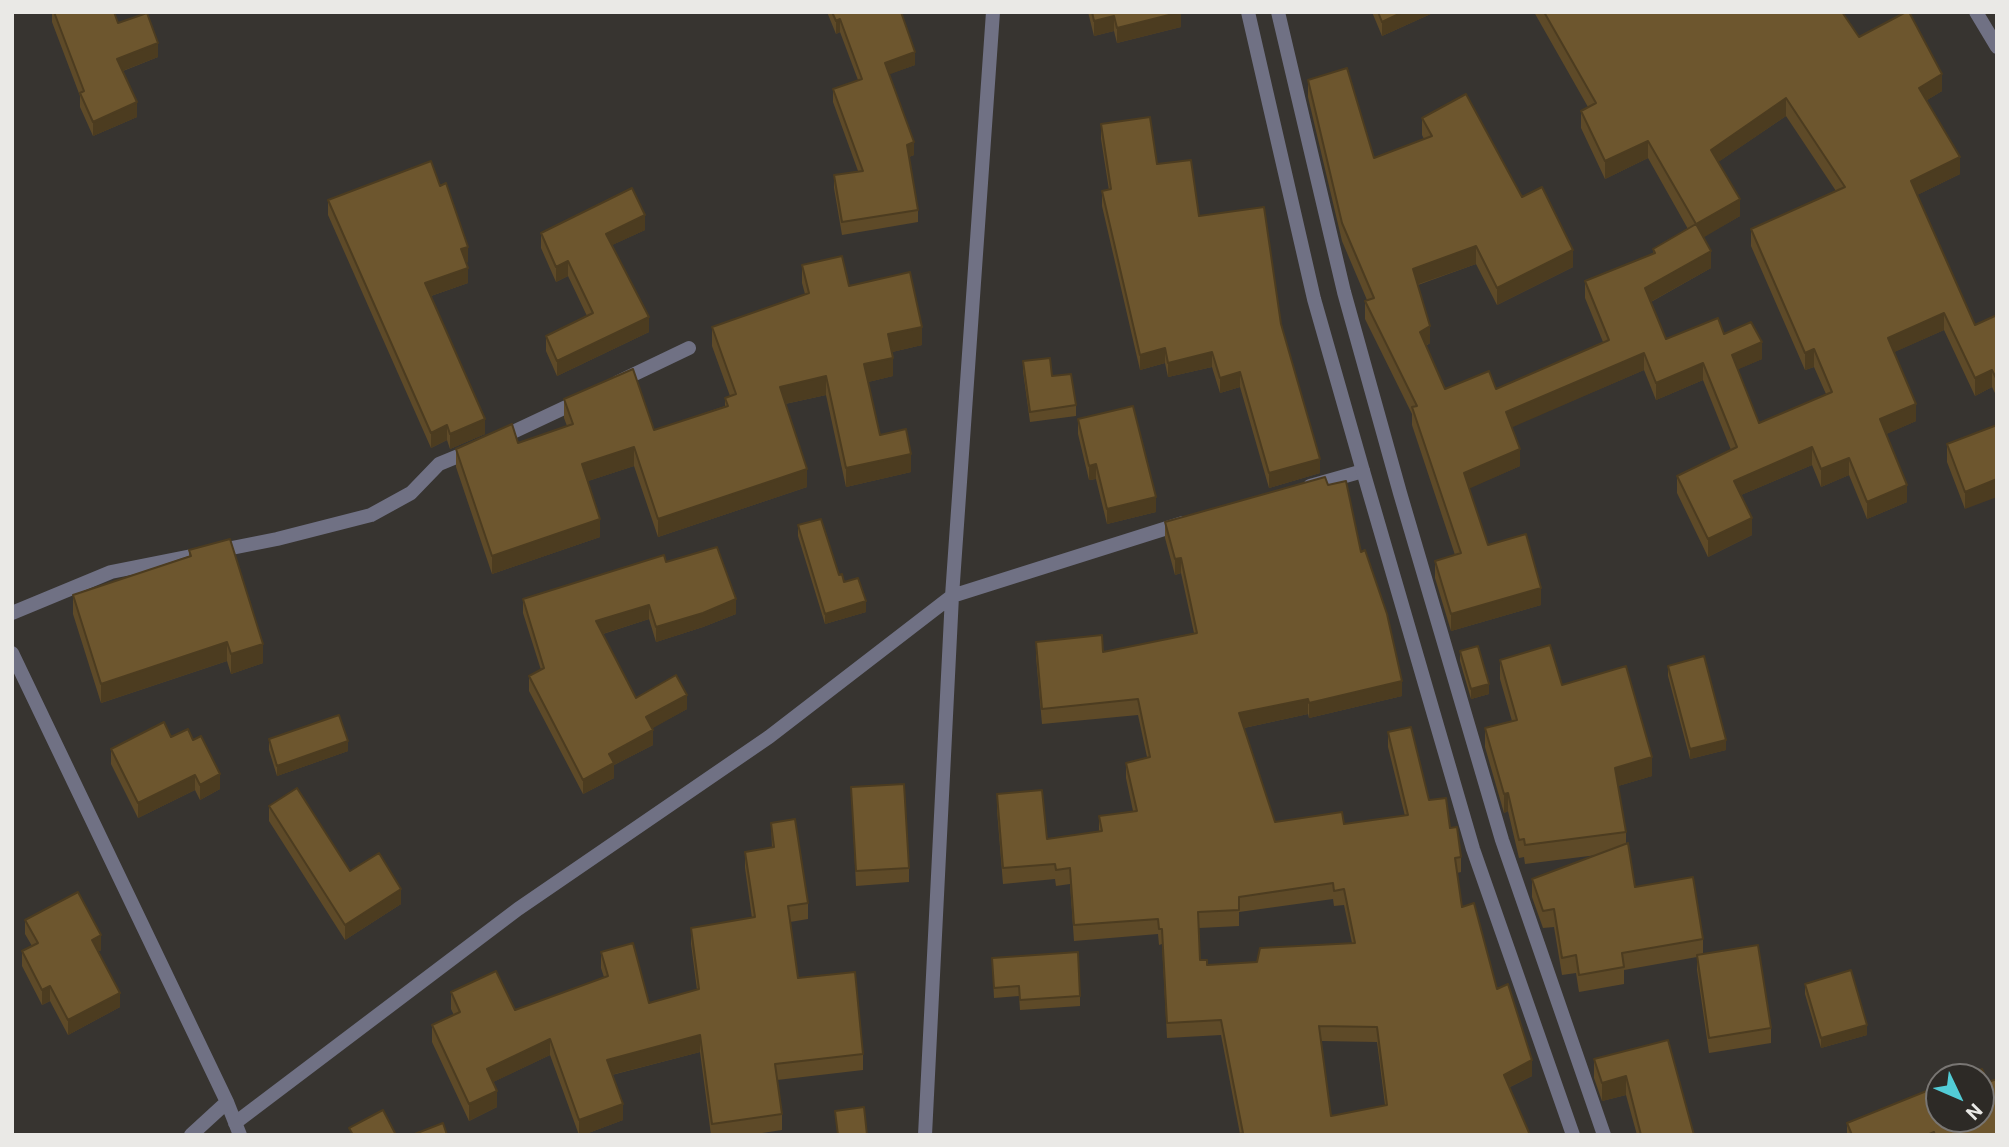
<!DOCTYPE html>
<style>
body{margin:0}
#map{position:relative;width:2009px;height:1147px;overflow:hidden;background:#373430;font-family:Roboto,sans-serif}
canvas{display:block}
.frame{position:absolute;inset:0;border:14px solid #eae9e6;pointer-events:none}
.north{position:absolute;left:1925px;top:1063px;width:70px;height:70px;box-sizing:border-box;background:#2d2a26;border:2px solid #797673;border-radius:50%;rotate:134deg;font-size:19px;font-weight:700;line-height:28px;text-align:center;color:#eae9e6}
.north::after{content:'';display:block;margin:auto;width:24px;height:32px;background:#52ccd6;clip-path:polygon(50% 0,100% 100%,50% 72%,0 100%)}
</style>
<div id="map">
<canvas width="2009" height="1147"></canvas>
<div class="frame"></div>
<div class="north">N</div>
</div>
<script>
const ctx = document.querySelector('canvas').getContext('2d');
ctx.lineJoin = 'round';
const toPath = rows => new Path2D(rows.map(r => 'M' + r).join(''));
function stroke(path, color, width, dash) { ctx.strokeStyle = color; ctx.lineWidth = width; ctx.lineCap = dash ? 'butt' : 'round'; ctx.setLineDash(dash || []); ctx.stroke(path); }
function fillPath(path, color) { ctx.fillStyle = color; ctx.fill(path, 'evenodd'); }
stroke(toPath([
 [1976,12,1997,47],
 [618,382,689,348],
 [498,439,581,400],
 [1310,486,1363,471],
 [12,613,111,572,277,539,371,515,411,493,439,464,473,450],
 [12,653,227,1102,240,1135],
 [235,1123,518,909,769,737,952,596,1183,523],
 [191,1135,227,1102],
 [925,1135,952,596,993,12]
]), '#707184', 14);
stroke(toPath([
 [1248,12,1314,299,1363,471,1473,849,1573,1135],
 [1278,12,1344,292,1400,493,1502,840,1604,1135]
]), '#707184', 14);
fillPath(toPath([
 [52,12,114,12,118,23,158,57,123,71,137,117,93,136,80,107,80,96,52,22],
 [827,12,906,12,901,14,915,65,889,74,914,155,909,157,918,210,918,222,842,235,834,188,834,175,858,171,833,102,833,89,858,80,840,32,836,34],
 [1088,12,1181,12,1181,27,1117,43,1114,31,1094,36],
 [1372,12,1435,12,1382,36],
 [1534,12,1842,12,1859,37,1942,91,1927,100,1960,174,1917,195,1975,325,1997,315,1997,397,1992,387,1975,396,1944,330,1894,352,1916,421,1886,434,1907,502,1867,519,1849,475,1821,487,1812,465,1741,495,1752,535,1708,557,1677,493,1677,476,1731,450,1703,380,1656,400,1644,370,1511,427,1520,466,1469,488,1488,545,1541,605,1451,631,1435,578,1435,561,1455,555,1412,425,1412,414,1365,319,1365,301,1367,300,1342,241,1308,97,1308,80,1374,158,1424,139,1422,135,1422,118,1522,197,1573,267,1497,305,1476,264,1418,285,1430,343,1426,346,1445,389,1496,389,1603,342,1585,298,1585,281,1653,254,1653,249,1688,229,1648,158,1605,179,1581,128,1581,111,1588,107],
 [1786,116,1836,191,1751,229,1751,246,1805,370,1814,367,1826,394,1759,423,1738,369,1762,359,1724,334,1666,339,1651,302,1711,268,1703,237,1740,216,1718,162],
 [1101,124,1157,164,1199,216,1281,324,1320,473,1269,488,1240,387,1220,393,1212,367,1168,377,1165,363,1140,370,1102,206,1102,191,1109,190,1101,139],
 [328,200,468,262,466,263,468,283,431,296,485,434,450,449,447,440,431,448,328,215],
 [645,230,612,245,649,332,557,376,546,351,546,336,587,316,568,276,556,282,541,248,541,233],
 [802,265,849,286,922,345,892,352,893,376,868,382,880,435,911,472,846,487,826,395,785,404,807,487,658,537,634,466,588,481,600,537,492,574,456,467,456,449,518,443,567,426,564,418,564,399,654,430,725,406,725,398,730,396,712,346,712,327,805,294,802,283],
 [1023,361,1052,376,1076,405,1076,416,1030,422,1023,371],
 [1078,419,1156,512,1107,524,1096,479,1089,480,1078,434],
 [1997,425,1965,509,1947,462,1947,444],
 [1328,485,1361,552,1402,696,1309,718,1308,714,1244,728,1275,822,1344,824,1405,816,1388,747,1388,732,1429,800,1450,828,1461,857,1461,872,1457,873,1462,907,1532,1076,1510,1087,1240,1134,1221,1035,1167,1038,1162,944,1159,945,1158,934,1074,941,1070,884,1056,886,1055,879,1003,884,997,810,997,794,1047,839,1099,831,1099,816,1133,811,1126,778,1126,763,1147,757,1138,715,1042,724,1036,657,1036,642,1103,652,1194,633,1181,573,1175,575,1165,538,1165,522],
 [1333,899,1334,906,1344,905,1352,943,1257,962,1207,965,1200,960,1199,928,1239,926,1239,912],
 [1321,1041,1377,1042,1385,1105,1331,1116],
 [798,525,839,575,866,612,825,624,798,536],
 [189,550,263,663,231,674,227,661,101,703,73,614,73,595,189,556],
 [666,562,736,614,703,627,656,642,649,619,603,634,636,698,687,709,652,728,653,745,614,765,614,778,583,794,529,691,529,676,541,670,523,613,523,599],
 [1460,651,1489,694,1471,699,1460,661],
 [1500,660,1562,685,1652,776,1618,786,1626,832,1626,844,1635,887,1703,939,1703,954,1771,1028,1771,1043,1709,1053,1697,970,1697,957,1624,970,1624,984,1579,992,1576,973,1562,975,1554,927,1543,928,1532,897,1532,879,1597,855,1525,864,1524,857,1519,858,1508,811,1504,813,1485,747,1485,728,1512,721,1500,679],
 [1668,666,1726,750,1690,759,1668,676],
 [171,737,220,789,200,800,195,790,138,818,111,764,111,749],
 [269,739,348,751,277,776,269,750],
 [851,787,909,868,909,882,856,886],
 [269,806,350,871,401,904,345,940,269,821],
 [771,823,808,903,808,919,790,922,798,978,863,1054,863,1070,777,1080,782,1114,782,1130,749,1135,711,1135,700,1052,612,1075,623,1120,583,1135,579,1135,550,1055,493,1082,497,1107,469,1121,432,1042,432,1025,454,1015,451,1009,451,992,515,1010,604,977,601,968,601,952,649,1003,697,990,691,944,691,928,752,918,745,868,745,852,772,848],
 [25,920,101,950,98,952,120,1007,68,1035,50,1001,42,1005,22,966,22,951,32,946,25,934],
 [992,958,1080,996,1080,1006,1020,1010,1019,996,994,998],
 [1805,984,1867,1035,1821,1048,1805,994],
 [1668,1040,1694,1135,1637,1135,1626,1095,1602,1101,1594,1078,1594,1059],
 [1988,1082,1997,1135,1847,1135,1847,1123]
]), '#5e4a28');
fillPath(toPath([
 [1181,12,1181,27,1117,43,1117,28],
 [1403,12,1435,12,1382,36,1382,22],
 [1114,16,1114,31,1094,36,1094,21],
 [840,19,840,32,836,34,836,21],
 [158,43,158,57,117,73,117,59],
 [915,52,915,65,885,76,885,63],
 [1942,74,1942,91,1919,105,1919,88],
 [1786,98,1786,116,1711,167,1711,150],
 [137,102,137,117,93,136,93,122],
 [1648,141,1648,158,1605,179,1605,161],
 [914,142,914,155,907,158,907,145],
 [1960,157,1960,174,1911,198,1911,181],
 [1740,199,1740,216,1696,242,1696,224],
 [645,215,645,230,606,248,606,234],
 [1476,246,1476,264,1413,286,1413,269],
 [468,247,468,262,461,264,461,249],
 [1573,250,1573,267,1497,305,1497,288],
 [1711,251,1711,268,1645,305,1645,288],
 [568,261,568,276,556,282,556,267],
 [468,268,468,283,425,298,425,283],
 [1944,313,1944,330,1888,355,1888,338],
 [649,317,649,332,557,376,557,361],
 [1430,326,1430,343,1420,349,1420,332],
 [922,327,922,345,888,353,888,334],
 [1762,342,1762,359,1732,372,1732,355],
 [1165,348,1165,363,1140,370,1140,355],
 [1814,349,1814,367,1805,370,1805,353],
 [1212,352,1212,367,1168,377,1168,363],
 [1644,353,1644,370,1506,430,1506,412],
 [893,358,893,376,864,383,864,364],
 [1703,363,1703,380,1656,400,1656,383],
 [1992,370,1992,387,1975,396,1975,378],
 [1240,372,1240,387,1220,393,1220,378],
 [826,376,826,395,780,405,780,387],
 [1916,404,1916,421,1880,437,1880,419],
 [485,419,485,434,450,449,450,434],
 [447,425,447,440,431,448,431,433],
 [634,447,634,466,582,483,582,464],
 [1812,447,1812,465,1734,498,1734,481],
 [1520,449,1520,466,1464,491,1464,473],
 [911,454,911,472,846,487,846,468],
 [1849,458,1849,475,1821,487,1821,469],
 [1320,459,1320,473,1269,488,1269,473],
 [1096,464,1096,479,1089,480,1089,466],
 [807,469,807,487,658,537,658,519],
 [1997,479,1997,497,1965,509,1965,492],
 [1907,485,1907,502,1867,519,1867,502],
 [1156,497,1156,512,1107,524,1107,509],
 [1752,518,1752,535,1708,557,1708,539],
 [600,519,600,537,492,574,492,556],
 [1181,558,1181,573,1175,575,1175,559],
 [1541,588,1541,605,1451,631,1451,614],
 [736,599,736,614,703,627,656,642,656,627],
 [866,601,866,612,825,624,825,614],
 [649,605,649,619,596,636,596,621],
 [227,642,227,661,101,703,101,684],
 [263,644,263,663,231,674,231,654],
 [1402,681,1402,696,1309,718,1309,703],
 [1489,684,1489,694,1471,699,1471,689],
 [687,695,687,709,646,732,646,717],
 [1308,699,1308,714,1239,729,1239,713],
 [653,730,653,745,614,765,614,778,583,794,583,780,609,754],
 [1726,740,1726,750,1690,759,1690,749],
 [348,741,348,751,277,776,277,766],
 [1652,757,1652,776,1615,787,1615,768],
 [220,774,220,789,200,800,200,785],
 [195,775,195,790,138,818,138,803],
 [1508,793,1508,811,1504,813,1504,794],
 [401,889,401,904,345,940,345,925],
 [101,935,101,950,92,955,92,940],
 [50,986,50,1001,42,1005,42,990],
 [120,993,120,1007,68,1035,68,1020],
 [1867,1025,1867,1035,1821,1048,1821,1038],
 [700,1035,700,1052,607,1076,607,1060],
 [550,1039,550,1055,487,1085,487,1069],
 [1532,1060,1532,1076,1504,1090,1504,1075],
 [1626,1076,1626,1095,1602,1101,1602,1083],
 [497,1091,497,1107,469,1121,469,1104],
 [623,1104,623,1120,583,1135,579,1135,579,1120]
]), '#4c3c20');
const building = toPath([
 [54,12,114,12,118,23,147,13,158,43,117,59,137,102,93,122,80,93,84,91,54,12],
 [832,12,901,12,915,52,885,63,914,142,907,145,918,210,842,222,834,175,863,171,833,89,862,79,840,19,836,21,832,12],
 [1092,12,1181,12,1117,28,1114,16,1094,21,1092,12],
 [1378,12,1403,12,1382,22,1378,12],
 [1544,12,1842,12,1859,37,1906,12,1909,12,1942,74,1919,88,1960,157,1911,181,1975,325,1997,315,1997,380,1992,370,1975,378,1944,313,1888,338,1916,404,1880,419,1907,485,1867,502,1849,458,1821,469,1812,447,1734,481,1752,518,1708,539,1677,476,1737,447,1703,363,1656,383,1644,353,1506,412,1520,449,1464,473,1488,545,1526,534,1541,588,1451,614,1435,561,1461,553,1412,407,1417,406,1365,301,1374,298,1342,223,1308,80,1347,68,1374,158,1432,136,1422,118,1466,94,1522,197,1542,187,1573,250,1497,288,1476,246,1413,269,1430,326,1420,332,1445,389,1489,371,1496,389,1609,340,1585,281,1655,253,1653,249,1696,224,1648,141,1605,161,1581,111,1596,103,1544,12],
 [1786,98,1845,187,1751,229,1805,353,1814,349,1832,392,1759,423,1732,355,1762,342,1751,322,1724,334,1718,318,1666,339,1645,288,1711,251,1696,224,1740,199,1711,150,1786,98],
 [1150,117,1157,164,1191,160,1199,216,1264,207,1281,324,1320,459,1269,473,1240,372,1220,378,1212,352,1168,363,1165,348,1140,355,1102,191,1111,189,1101,124,1150,117],
 [431,161,440,186,446,183,468,247,461,249,468,268,425,283,485,419,450,434,447,425,431,433,328,200,431,161],
 [632,188,645,215,606,234,649,317,557,361,546,336,593,313,568,261,556,267,541,233,632,188],
 [842,256,849,286,910,272,922,327,888,334,893,358,864,364,880,435,906,429,911,454,846,468,826,376,780,387,807,469,658,519,634,447,582,464,600,519,492,556,456,449,512,424,518,443,573,424,564,399,633,369,654,430,728,406,725,398,736,394,712,327,809,293,802,265,842,256],
 [1050,358,1052,376,1071,374,1076,405,1030,412,1023,361,1050,358],
 [1133,406,1156,497,1107,509,1096,464,1089,466,1078,419,1133,406],
 [1997,425,1997,479,1965,492,1947,444,1997,425],
 [1325,477,1328,485,1346,481,1361,552,1365,550,1387,614,1402,681,1309,703,1308,699,1239,713,1275,822,1342,812,1344,824,1408,815,1388,732,1411,727,1429,800,1446,798,1450,828,1457,827,1461,857,1455,858,1462,907,1474,903,1497,989,1508,984,1532,1060,1504,1075,1530,1135,1235,1135,1243,1133,1221,1020,1167,1023,1162,929,1159,929,1158,919,1074,925,1070,868,1056,870,1055,864,1003,868,997,794,1042,790,1047,839,1102,831,1099,816,1137,811,1126,763,1150,757,1138,699,1042,709,1036,642,1102,635,1103,652,1197,633,1181,558,1175,559,1165,522,1325,477],
 [1333,883,1334,891,1344,889,1355,943,1260,948,1257,962,1207,965,1207,960,1200,960,1198,912,1239,910,1239,897,1333,883],
 [1319,1026,1377,1027,1387,1105,1331,1116,1319,1026],
 [821,519,839,575,842,574,844,582,858,578,866,601,825,614,798,525,821,519],
 [230,539,263,644,231,654,227,642,101,684,73,595,191,556,189,550,230,539],
 [717,547,736,599,703,613,656,627,649,605,596,621,636,698,676,675,687,695,646,717,653,730,609,754,614,763,583,780,529,676,544,668,523,599,664,555,666,562,717,547],
 [1550,645,1562,685,1626,666,1652,757,1615,768,1626,832,1525,845,1524,839,1519,840,1508,793,1504,794,1485,728,1517,720,1500,660,1550,645],
 [1478,646,1489,684,1471,689,1460,651,1478,646],
 [1704,656,1726,740,1690,749,1668,666,1704,656],
 [339,715,348,741,277,766,269,739,339,715],
 [164,722,171,737,188,729,193,740,201,736,220,774,200,785,195,775,138,803,111,749,164,722],
 [904,784,909,868,856,871,851,787,904,784],
 [297,788,350,871,379,853,401,889,345,925,269,806,297,788],
 [795,819,808,903,788,906,798,978,855,972,863,1054,775,1064,782,1114,712,1124,700,1035,607,1060,623,1104,579,1120,550,1039,487,1069,497,1091,469,1104,432,1025,460,1012,451,992,496,971,515,1010,608,976,601,952,633,943,649,1003,699,989,691,928,755,917,745,852,774,847,771,823,795,819],
 [1628,843,1635,887,1693,877,1703,939,1622,953,1624,967,1579,975,1576,955,1562,958,1554,909,1543,911,1532,879,1628,843],
 [78,892,101,935,92,940,120,993,68,1020,50,986,42,990,22,951,38,943,25,920,78,892],
 [1758,945,1771,1028,1709,1038,1697,955,1758,945],
 [1078,952,1080,996,1020,1000,1019,986,994,988,992,958,1078,952],
 [1851,970,1867,1025,1821,1038,1805,984,1851,970],
 [1668,1040,1694,1135,1641,1135,1626,1076,1602,1083,1594,1059,1668,1040],
 [1982,1069,1988,1082,1997,1079,1997,1135,1935,1135,1934,1132,1927,1135,1852,1135,1847,1123,1939,1086,1939,1119,1981,1119,1981,1077,1961,1077,1982,1069],
 [864,1107,867,1135,838,1135,835,1111,864,1107],
 [383,1110,396,1135,353,1135,349,1128,383,1110],
 [443,1123,447,1135,412,1135,443,1123]
]);
fillPath(building, '#6d562e');
stroke(building, '#4c3c20', 2);
</script>
